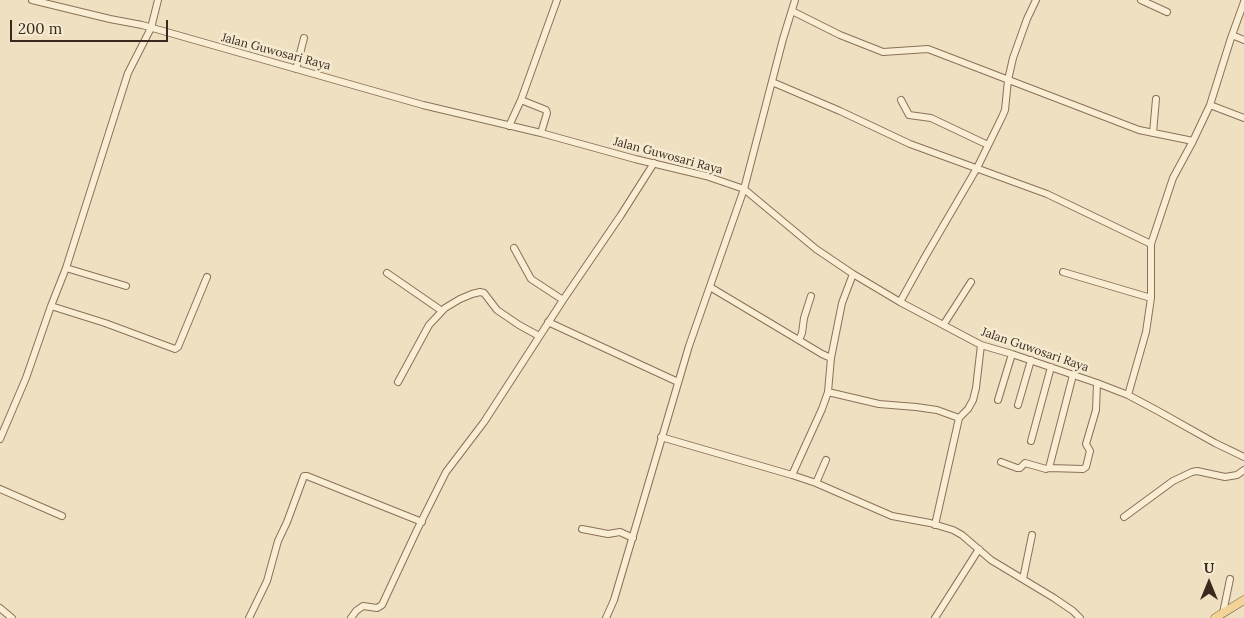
<!DOCTYPE html>
<style>
body{margin:0}
#map{position:relative;width:1244px;height:618px;overflow:hidden;background:#efe0c1;font-family:Lora,serif}
canvas{display:block}
.north{position:absolute;left:1184px;top:558px;width:50px;height:50px;-webkit-text-stroke:4px #f6ead1;paint-order:stroke;rotate:0deg;font-size:14px;font-weight:700;line-height:20px;text-align:center;color:#38291d}
.north::after{content:'';display:block;margin:auto;width:18px;height:22px;background:#38291d;clip-path:polygon(50% 0,100% 100%,50% 72%,0 100%)}
.scale{position:absolute;left:10px;top:20px;width:158px;height:22px;box-sizing:border-box;border:2px solid #38291d;border-top:0;padding-left:6px;font-size:15px;line-height:18px;white-space:nowrap;color:#38291d;-webkit-text-stroke:4px #f6ead1;paint-order:stroke}
</style>
<div id="map">
<canvas width="1244" height="618"></canvas>
<div class="north">U</div>
<div class="scale">200 m</div>
</div>
<script>
const ctx = document.querySelector('canvas').getContext('2d');
ctx.lineJoin = 'round';
const toPath = rows => new Path2D(rows.map(r => 'M' + r).join(''));
function stroke(path, color, width, dash) { ctx.strokeStyle = color; ctx.lineWidth = width; ctx.lineCap = dash ? 'butt' : 'round'; ctx.setLineDash(dash || []); ctx.stroke(path); }
function label(font, color, halo, rows, align = 'center') {
  ctx.font = font + ' Lora,serif'; ctx.lineWidth = 5; ctx.setLineDash([]); ctx.textBaseline = 'middle'; ctx.strokeStyle = halo; ctx.fillStyle = color; for (const [text, x, y, turn = 0] of rows) {
    ctx.save(); ctx.translate(x, y); ctx.rotate((+turn || 0) * Math.PI / 180); ctx.textAlign = isNaN(turn) ? turn : align; if (halo) ctx.strokeText(text, 0, 0); ctx.fillText(text, 0, 0); ctx.restore();
  }
}
const minor = toPath([
 [32,0,110,19,142,25,423,105,541,133,635,159,706,176,744,189,816,249,853,274,900,302,981,345,1012,354,1097,383,1128,395,1158,411,1215,443,1244,457],
 [158,0,151,28,128,73,66,268,51,306,105,323,175,349,178,347,207,277],
 [1141,0,1167,12],
 [792,11,840,35,883,52,928,49,1139,130,1193,141],
 [1232,35,1244,40],
 [296,69,304,38],
 [772,82,840,111,910,144,1047,194,1151,244,1151,298,1146,332,1128,395],
 [521,100,546,110,547,113,541,133],
 [901,100,909,115,931,118,988,145],
 [1210,105,1244,118],
 [509,126,521,100,557,0],
 [1153,133,1156,99],
 [1151,244,1173,178,1193,141,1210,105,1231,38,1244,2],
 [514,248,531,279,563,300],
 [66,268,126,286],
 [1063,272,1151,298],
 [387,273,442,311],
 [710,287,822,354,831,358],
 [900,302,925,257,977,168,1002,117,1005,110,1008,80,1013,58,1027,19,1036,0],
 [548,322,678,382],
 [944,324,971,282],
 [799,340,802,333,804,318,811,296],
 [398,382,429,325,445,308,460,299,472,294,480,292,484,293,497,310,519,325,539,336],
 [828,392,879,404,916,407,937,410,959,418],
 [998,400,1012,354],
 [1018,405,1031,360],
 [661,437,792,475,822,409,828,392,831,358,842,303,853,274],
 [0,439,26,378,51,306],
 [1031,441,1051,367],
 [1001,462,1017,468,1020,468,1025,463,1046,469,1049,468,1073,375],
 [1049,468,1083,469,1086,467,1090,451,1086,444,1096,410,1097,383],
 [792,475,816,483,892,516,930,523,953,530,962,535,991,560,1054,598,1073,611,1080,618],
 [816,483,826,460],
 [0,489,62,516],
 [1124,517,1173,481,1192,472,1197,471,1225,477,1237,475,1244,470],
 [935,525,959,418,968,409,973,400,976,388,981,345],
 [582,529,608,534,620,532,633,538],
 [1023,579,1032,535],
 [0,608,12,618],
 [1223,613,1230,579],
 [249,618,267,581,278,541,287,522,304,476,307,476,422,522],
 [351,618,356,611,363,606,377,608,382,605,417,530,446,472,484,422,563,300,621,215,654,163],
 [606,618,614,600,689,346,744,189,783,39,795,0],
 [935,618,979,549]
]);
const major = toPath([
 [1215,618,1244,600]
]);
stroke(minor, '#897158', 8);
stroke(major, '#563f2d', 9);
stroke(minor, '#f9edd4', 6);
stroke(major, '#f3d498', 8);
label('12px', '#38291d', '#f6ead1', [
 ["Jalan Guwosari Raya",276,52,15],
 ["Jalan Guwosari Raya",668,156,15],
 ["Jalan Guwosari Raya",1035,350,19]
]);
</script>
